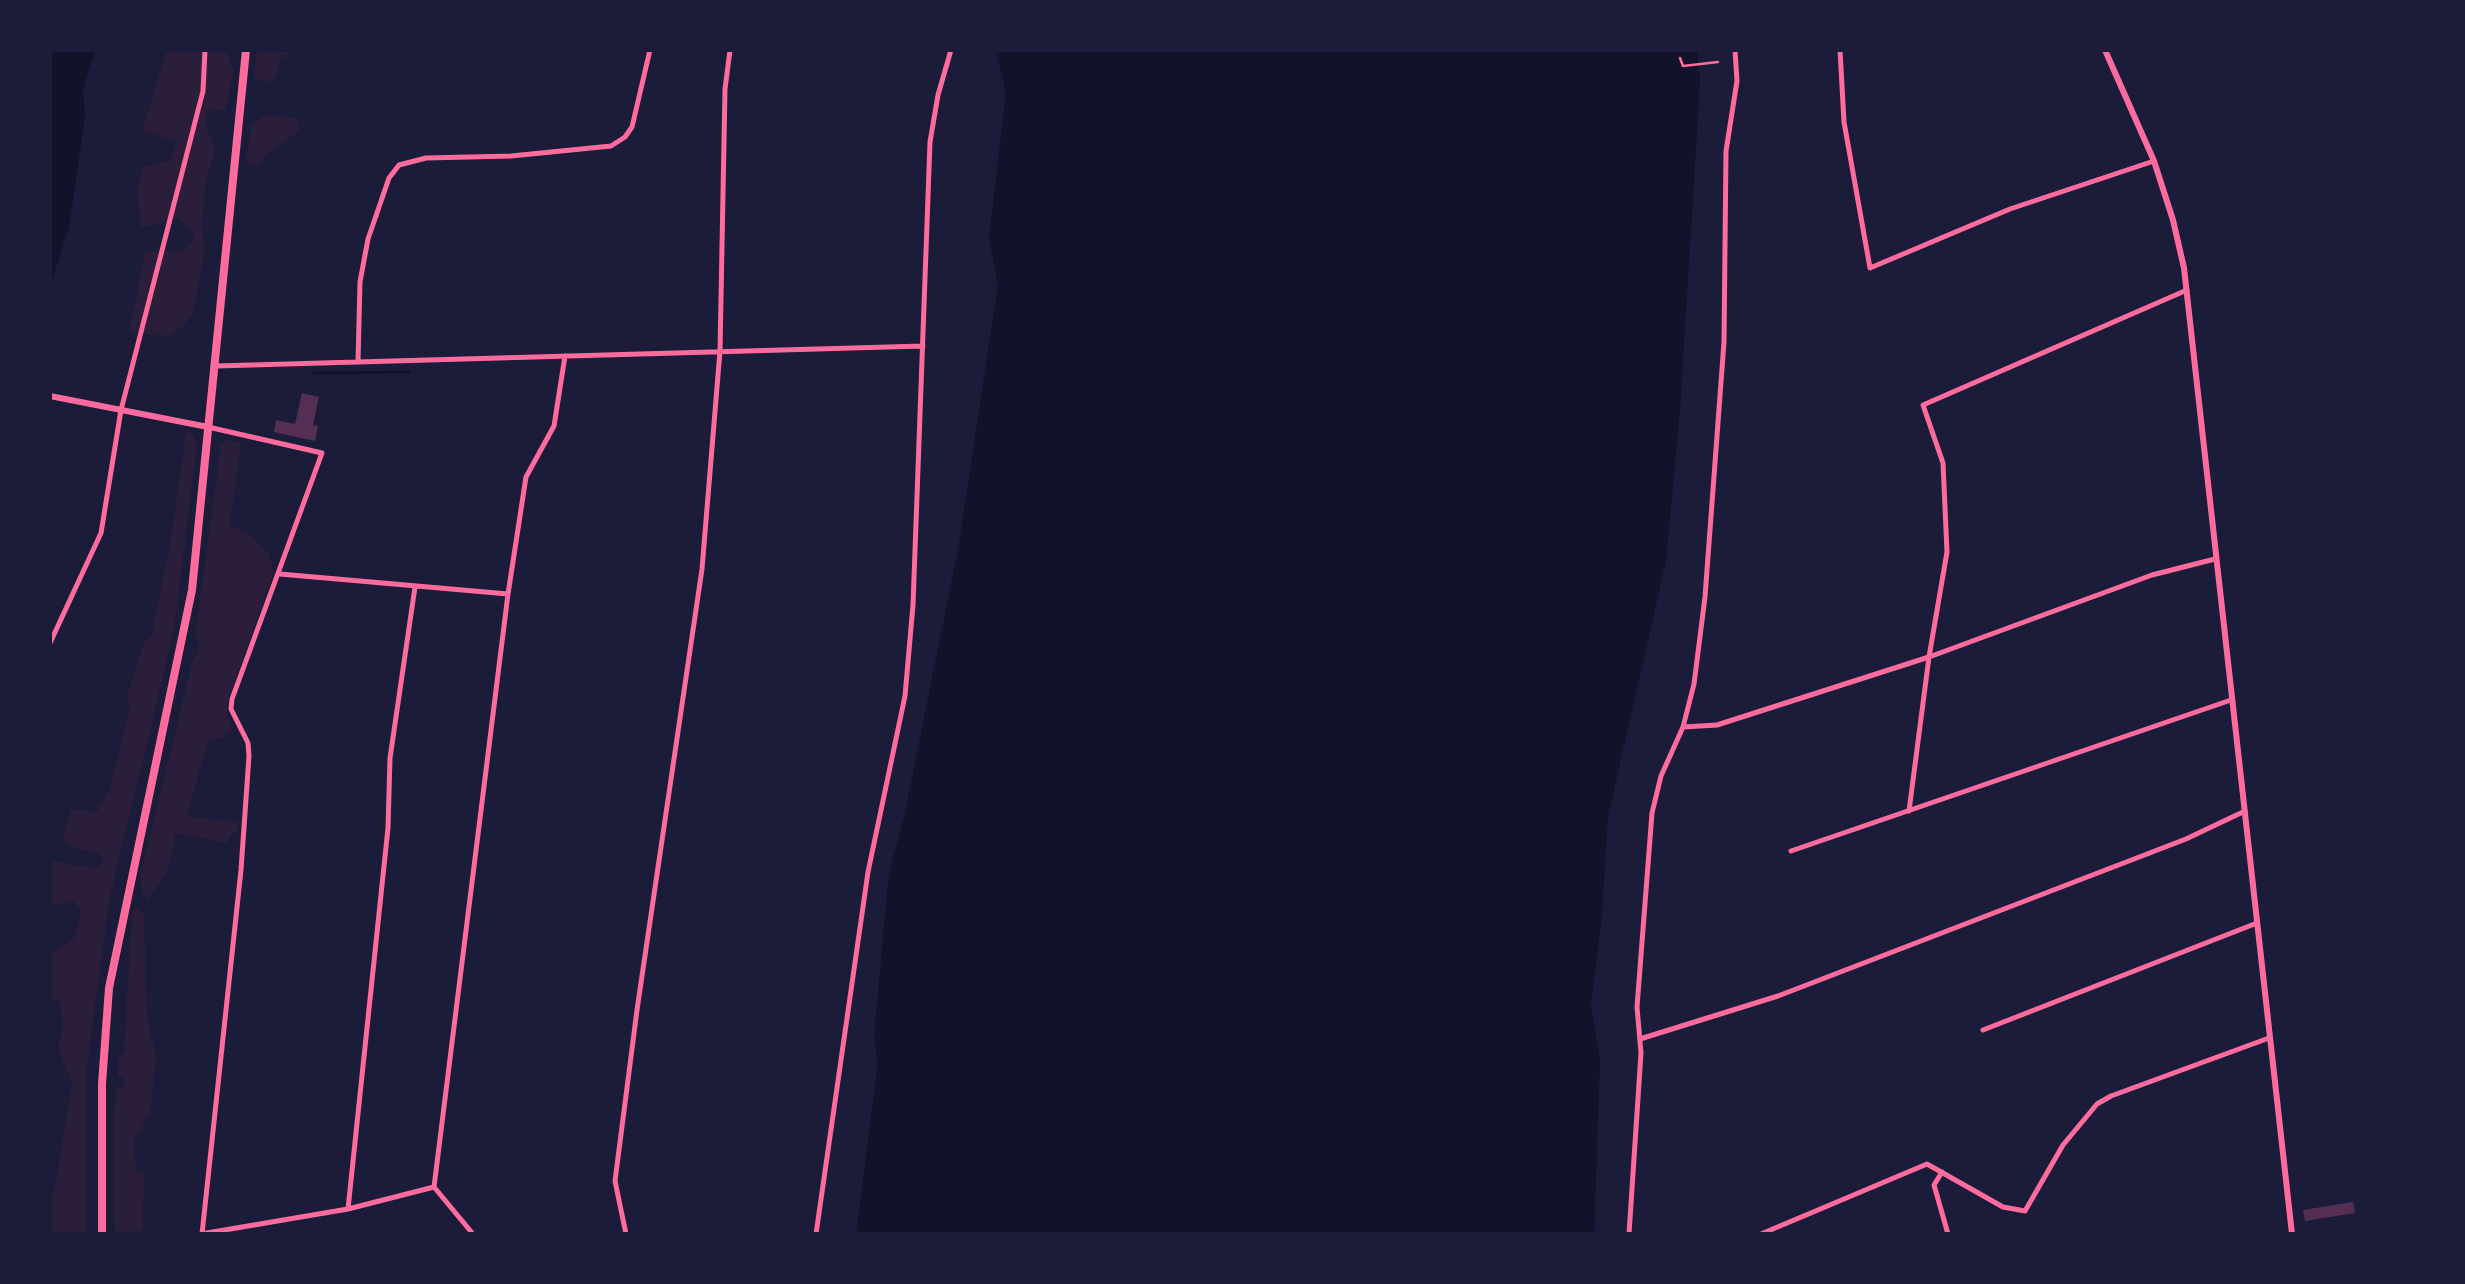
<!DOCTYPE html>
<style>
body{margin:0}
#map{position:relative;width:2465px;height:1284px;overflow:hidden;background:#1b1b3a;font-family:"Sofia Sans Condensed",sans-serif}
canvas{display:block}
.frame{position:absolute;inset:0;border:52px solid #1b1b3a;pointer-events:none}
</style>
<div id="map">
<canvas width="2465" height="1284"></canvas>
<div class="frame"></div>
</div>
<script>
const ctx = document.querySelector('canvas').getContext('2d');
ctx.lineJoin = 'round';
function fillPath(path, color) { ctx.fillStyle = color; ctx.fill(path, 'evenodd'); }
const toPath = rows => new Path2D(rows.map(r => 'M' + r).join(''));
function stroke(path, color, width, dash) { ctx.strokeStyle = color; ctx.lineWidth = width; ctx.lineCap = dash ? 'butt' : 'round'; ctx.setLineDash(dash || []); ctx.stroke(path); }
fillPath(toPath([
 [167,50,221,50,230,55,229,63,234,71,225,111,214,110,207,115,206,124,215,150,205,186,202,224,205,251,193,314,182,327,167,337,129,331,145,251,184,251,194,238,190,228,176,218,141,228,137,186,143,168,170,160,177,141,142,131],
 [257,50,288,50,288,55,280,59,276,78,264,83,254,76],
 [266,115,296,118,301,130,269,152,259,166,246,162,252,123],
 [186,432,193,434,197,444,174,631,109,901,87,1066,86,1234,50,1234,50,1196,56,1183,72,1083,58,1048,63,1026,60,1003,50,996,50,953,74,938,81,912,72,900,50,907,50,860,86,867,98,867,103,862,99,853,73,847,63,840,71,808,96,813,110,789,130,704,126,699,144,642,151,636,171,538],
 [229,439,241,444,230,526,247,533,268,552,274,572,228,700,227,714,232,730,224,737,208,741,187,816,238,822,237,832,231,834,227,843,176,833,168,871,148,900,143,896,140,878,192,662,200,646,195,637,221,443],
 [136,908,144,912,147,1017,156,1056,151,1113,133,1141,137,1171,144,1172,143,1229,135,1234,119,1234,115,1231,114,1219,114,1111,117,1089,123,1087,125,1077,118,1076,118,1059,124,1051,132,911]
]), '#2a1e3b');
fillPath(toPath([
 [50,50,95,50,83,90,85,117,69,227,50,287],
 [996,50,1697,50,1700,81,1680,410,1666,561,1608,816,1602,914,1591,1006,1600,1060,1594,1234,856,1234,878,1064,874,1037,889,873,905,813,959,544,998,285,989,238,1006,93]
]), '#12122b');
stroke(toPath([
 [312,373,409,372]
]), '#12122b', 2.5);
fillPath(toPath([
 [302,393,319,397,313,425,318,426,315,441,274,432,276,420,295,424],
 [2353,1202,2355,1213,2305,1221,2303,1210]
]), '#542f53');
stroke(toPath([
 [1680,58,1683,66,1718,62]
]), '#ff6b9d', 2.5);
stroke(toPath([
 [1840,50,1844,122,1870,268,2010,209,2154,161],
 [358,362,360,282,368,239,389,178,399,165,426,158,511,156,611,146,625,137,632,127,650,50],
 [216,366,923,346],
 [280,574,508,594],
 [50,643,101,533,121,410,203,91,205,50],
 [1683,727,1717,725,1929,657,2152,575,2215,559],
 [1909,811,1929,657,1947,552,1943,463,1923,405,2187,290],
 [1791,851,2231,700],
 [1983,1030,2257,923],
 [1640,1039,1778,996,2186,839,2245,811],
 [1942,1172,1934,1185,1948,1234],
 [348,1209,388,828,390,758,415,587],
 [201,1234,348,1209,434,1187],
 [202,1234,241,870,249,756,248,743,231,709,232,699,322,453,208,427],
 [473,1234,434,1187,508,594,526,477,554,426,565,356],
 [626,1234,615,1181,637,1010,702,569,720,351,725,89,730,50],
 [816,1234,868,872,905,696,913,605,930,142,938,95,951,50],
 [1629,1234,1641,1053,1637,1007,1652,813,1661,776,1683,727,1694,684,1705,597,1724,342,1726,151,1737,81,1735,50],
 [1761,1234,1927,1164,2003,1207,2025,1211,2063,1145,2097,1104,2111,1096,2269,1038]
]), '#ff6b9d', 5);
stroke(toPath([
 [2105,50,2154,161,2173,220,2184,268,2292,1234],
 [50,396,208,427]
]), '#ff6b9d', 6);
stroke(toPath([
 [102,1234,102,1084,109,988,192,590,246,50]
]), '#ff6b9d', 8);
</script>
